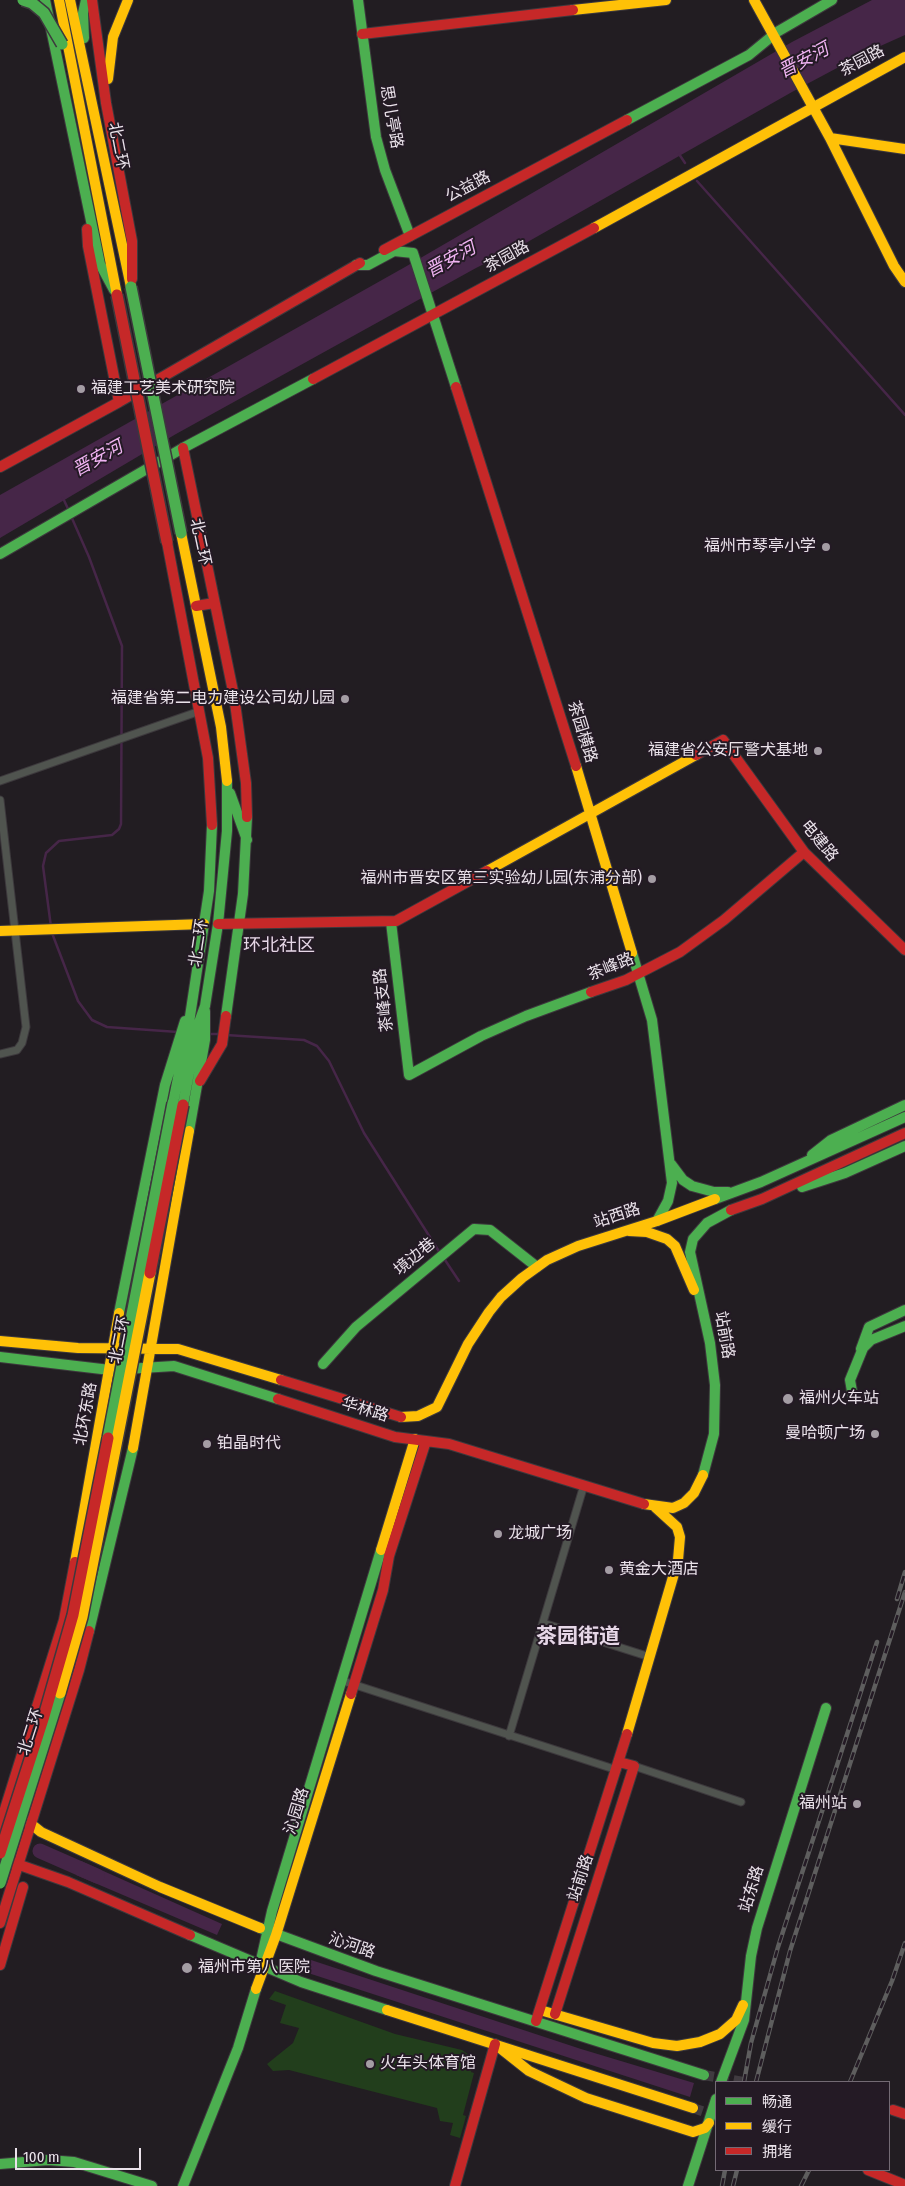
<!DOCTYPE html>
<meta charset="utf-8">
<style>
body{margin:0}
#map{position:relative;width:905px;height:2186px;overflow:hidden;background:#221d22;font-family:"Fira Sans Condensed","Noto Sans SC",sans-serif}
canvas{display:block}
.legend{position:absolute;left:715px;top:2081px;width:175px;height:90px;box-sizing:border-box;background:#241a25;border:1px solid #736a74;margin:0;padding:6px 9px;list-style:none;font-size:15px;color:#eae2ea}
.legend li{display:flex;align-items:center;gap:10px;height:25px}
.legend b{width:25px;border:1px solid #736a74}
.scale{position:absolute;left:15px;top:2148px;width:126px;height:22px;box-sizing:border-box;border:2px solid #eae2ea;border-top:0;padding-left:6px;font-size:15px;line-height:18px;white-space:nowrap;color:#eae2ea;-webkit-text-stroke:4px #241a25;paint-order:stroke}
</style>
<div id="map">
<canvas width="905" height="2186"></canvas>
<ul class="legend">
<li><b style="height:6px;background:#4caf50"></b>畅通</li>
<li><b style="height:6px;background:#ffc107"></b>缓行</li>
<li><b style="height:6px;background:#c62828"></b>拥堵</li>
</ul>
<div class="scale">100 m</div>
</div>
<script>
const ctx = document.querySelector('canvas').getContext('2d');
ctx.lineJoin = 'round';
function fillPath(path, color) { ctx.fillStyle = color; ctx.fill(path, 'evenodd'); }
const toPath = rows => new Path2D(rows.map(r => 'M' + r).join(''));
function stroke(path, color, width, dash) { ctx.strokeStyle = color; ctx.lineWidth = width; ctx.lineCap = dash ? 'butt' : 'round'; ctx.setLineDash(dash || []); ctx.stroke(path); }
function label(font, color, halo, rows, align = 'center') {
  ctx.font = font + ' "Fira Sans Condensed","Noto Sans SC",sans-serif'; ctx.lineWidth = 4; ctx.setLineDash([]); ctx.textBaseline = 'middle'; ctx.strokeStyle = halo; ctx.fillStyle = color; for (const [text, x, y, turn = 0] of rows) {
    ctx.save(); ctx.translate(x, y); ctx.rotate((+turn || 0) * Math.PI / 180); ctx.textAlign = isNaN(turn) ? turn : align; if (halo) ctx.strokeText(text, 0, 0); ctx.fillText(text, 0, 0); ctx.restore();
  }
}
fillPath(toPath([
 [275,1991,395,2034,462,2050,469,2055,473,2063,471,2072,474,2073,463,2115,466,2116,460,2138,450,2135,453,2123,440,2121,437,2108,289,2070,273,2071,267,2064,293,2043,299,2028,280,2023,286,2005,269,1999]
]), '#223e1c');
fillPath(toPath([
 [872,0,905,0,905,35,867,52,792,92,524,244,476,268,176,434,0,538,0,495,405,267,792,42],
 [81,1861,222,1924,217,1935,76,1875],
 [308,1959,581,2049,694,2083,690,2097,302,1971]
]), '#462648');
stroke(toPath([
 [679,154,685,163],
 [697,181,905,415],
 [63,498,69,511],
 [51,927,43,866,46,853,59,841,112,835,119,829,121,824,122,646,89,557,71,516],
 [52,933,78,1001,92,1020,107,1027,178,1032],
 [208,1034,220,1034],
 [226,1035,304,1040,317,1046,329,1061,364,1133,440,1253],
 [443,1257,459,1281]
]), '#462648', 2.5);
stroke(toPath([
 [40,1851,97,1876]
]), '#462648', 15);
stroke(toPath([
 [704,2075,744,2082],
 [693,2108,716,2116]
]), '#403b40', 10, [10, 5]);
const street = toPath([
 [0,781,200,711],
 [0,800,26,1027,22,1043,17,1050,0,1054],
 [543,1623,650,1657],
 [343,1681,617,1770],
 [509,1736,584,1485],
 [634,1766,741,1802]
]);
const fast = toPath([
 [45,0,100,264,114,290],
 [358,0,376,137,385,170,410,236],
 [84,38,83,13,86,0],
 [627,120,749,55,777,32,832,0],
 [356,265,368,265,394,251,413,253,456,387],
 [0,554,183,448,313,379],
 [230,793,247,840],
 [391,922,409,1075,481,1036,526,1016,591,992],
 [632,953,652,1020,672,1183,668,1201,657,1221],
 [226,1016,243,894,247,817],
 [173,1103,189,1023,209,891,212,825],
 [183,1105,198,1025,205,1006,218,924,227,831,227,781],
 [189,1131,205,1040,205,1011],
 [812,1155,831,1140,905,1105],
 [671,1164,683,1180,692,1186,714,1192,728,1192],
 [802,1187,845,1173,905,1146],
 [715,1199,761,1182,905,1117],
 [119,1313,165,1085,185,1021],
 [861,1349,869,1327,905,1310],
 [0,1357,110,1370,174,1366,278,1399],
 [323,1364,356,1327,474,1229,490,1230,537,1267],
 [853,1397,850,1380,863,1348,871,1340,905,1326],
 [703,1475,714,1434,715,1385,710,1343,690,1252,693,1239,707,1223,731,1210],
 [89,1631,133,1448],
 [260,1928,376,1971,704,2075],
 [190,1935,301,1982,387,2010],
 [261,1960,272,1911,381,1550],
 [721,2082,744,2020,751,1956,757,1928,826,1708],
 [0,2164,48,2160,74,2162,152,2186],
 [183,2186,238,2048,256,1989],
 [688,2186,716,2099]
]);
const slow = toPath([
 [59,0,117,295],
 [70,0,131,287],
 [754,0,830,138,894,266,905,282],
 [573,10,666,0],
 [108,79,113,37,128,0],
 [830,138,905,149],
 [594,228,905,57],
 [181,533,221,727,227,781],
 [576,766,632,953],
 [487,871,696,755],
 [0,931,204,924],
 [629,1231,647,1232,667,1239,675,1246,694,1290],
 [0,1341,78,1348,178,1349,281,1380],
 [401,1417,418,1416,437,1407,468,1344,489,1312,501,1297,522,1278,547,1260,578,1246,657,1221,715,1199],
 [133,1448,189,1131],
 [644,1504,673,1508,684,1503,694,1493,703,1475],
 [381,1550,415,1439],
 [75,1562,119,1313],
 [627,1734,678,1560,680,1537,677,1527,655,1507],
 [26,1820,41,1832,160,1887,260,1928],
 [256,1989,276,1935,351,1694],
 [387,2010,693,2108],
 [540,2010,653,2043,677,2046,700,2042,720,2034,736,2020,743,2005],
 [500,2048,529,2071,586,2098,693,2132,705,2128,709,2123]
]);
const jam = toPath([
 [92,0,106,103,132,241,132,279],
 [362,34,573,10],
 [87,229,88,246,119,402],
 [384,250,627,120],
 [313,379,594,228],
 [456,387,576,766],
 [183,448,234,696,246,783,247,817],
 [0,467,119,402,360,263],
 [167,542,208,758,212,825],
 [196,606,214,603],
 [696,755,723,740,804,852,905,950],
 [218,924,396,921,487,871],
 [591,992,626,980,680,952,724,920,804,852],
 [200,1081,222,1044,226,1016],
 [731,1210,762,1199,905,1133],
 [281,1380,401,1417],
 [278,1399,395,1437,449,1444,644,1504],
 [351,1694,383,1590,389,1556,426,1441],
 [0,1825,64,1620,75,1562],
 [14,1863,68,1882,190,1935],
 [0,1923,79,1670,89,1631],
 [0,1965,23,1887],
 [555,2014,634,1766,619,1762],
 [536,2021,627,1734],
 [893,2110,905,2114],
 [868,2170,905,2185],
 [455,2186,495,2044]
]);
stroke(street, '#3d393d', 9);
stroke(fast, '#3d393d', 12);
stroke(slow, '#3d393d', 12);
stroke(jam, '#3d393d', 12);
stroke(street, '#50544f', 7);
stroke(fast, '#4caf50', 10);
stroke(slow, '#ffc107', 10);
stroke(jam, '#c62828', 10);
const rail = toPath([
 [897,1599,905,1572],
 [744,2082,751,2043,778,1947,877,1642],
 [756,2082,790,1951,905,1592],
 [850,2082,892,1981,905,1943],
 [722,2186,725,2170],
 [733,2186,737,2170],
 [801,2186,809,2170]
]);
stroke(rail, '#5e5e5e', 4.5);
stroke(rail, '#241a25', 2.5, [8]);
const fastBridge = toPath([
 [23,0,32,3,44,13,62,44],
 [131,287,181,533],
 [108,1438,173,1103],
 [0,1883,60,1693]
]);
const slowBridge = toPath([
 [60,1693,82,1617,150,1273]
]);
const jamBridge = toPath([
 [117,295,167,542],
 [150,1273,183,1105],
 [0,1853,44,1716,73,1615,108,1438]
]);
stroke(fastBridge, '#3d393d', 14, []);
stroke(slowBridge, '#3d393d', 14, []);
stroke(jamBridge, '#3d393d', 14, []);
stroke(fastBridge, '#4caf50', 11);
stroke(slowBridge, '#ffc107', 11);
stroke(jamBridge, '#c62828', 11);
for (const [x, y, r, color] of [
 [81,389,5,"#a49da4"],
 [826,547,5,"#a49da4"],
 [345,699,5,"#a49da4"],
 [818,751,5,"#a49da4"],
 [652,879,5,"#a49da4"],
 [788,1399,6,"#a49da4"],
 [875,1434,5,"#a49da4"],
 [207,1444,5,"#a49da4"],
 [498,1534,5,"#a49da4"],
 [609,1570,5,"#a49da4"],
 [857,1804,5,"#a49da4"],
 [187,1968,6,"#a49da4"],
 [370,2064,5,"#a49da4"]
]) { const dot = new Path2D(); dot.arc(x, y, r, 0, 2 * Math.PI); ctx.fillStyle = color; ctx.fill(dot); stroke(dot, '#241a25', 2); }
label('16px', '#eae2ea', '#241a25', [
 ["茶园路",862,61,-28],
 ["思儿亭路",391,117,80],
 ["北二环",118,146,79],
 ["公益路",468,187,-28],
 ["茶园路",507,257,-29],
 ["北二环",200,542,78],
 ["茶园横路",582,732,73],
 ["电建路",819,841,50],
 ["北二环",199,943,-81],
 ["茶峰路",611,967,-22],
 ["茶峰支路",384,1000,-97],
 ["站西路",617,1216,-18],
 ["境边巷",415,1257,-40],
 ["站前路",724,1335,80],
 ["北二环",120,1340,-79],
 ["华林路",365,1410,17],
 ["北环东路",86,1414,-80],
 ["北二环",31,1732,-72],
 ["沁园路",297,1811,-73],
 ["站前路",581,1878,-72],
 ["站东路",752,1889,-73],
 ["沁河路",352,1946,19]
]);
label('16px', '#eae2ea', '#241a25', [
 ["福建工艺美术研究院",91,389],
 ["福州市琴亭小学",816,547,"right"],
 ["福建省第二电力建设公司幼儿园",335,699,"right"],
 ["福建省公安厅警犬基地",808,751,"right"],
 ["福州市晋安区第三实验幼儿园(东浦分部)",642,879,"right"],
 ["福州火车站",799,1399],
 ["曼哈顿广场",865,1434,"right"],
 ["铂晶时代",217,1444],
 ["龙城广场",508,1534],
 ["黄金大酒店",619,1570],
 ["福州站",847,1804,"right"],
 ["福州市第八医院",198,1968],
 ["火车头体育馆",380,2064]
], 'left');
label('italic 18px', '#f0b3f2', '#241a25', [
 ["晋安河",804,61,-28],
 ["晋安河",451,260,-29],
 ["晋安河",98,459,-29]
]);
label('18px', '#e6d7e7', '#241a25', [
 ["环北社区",279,946]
]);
label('bold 21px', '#e6d7e7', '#241a25', [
 ["茶园街道",578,1637]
]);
</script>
